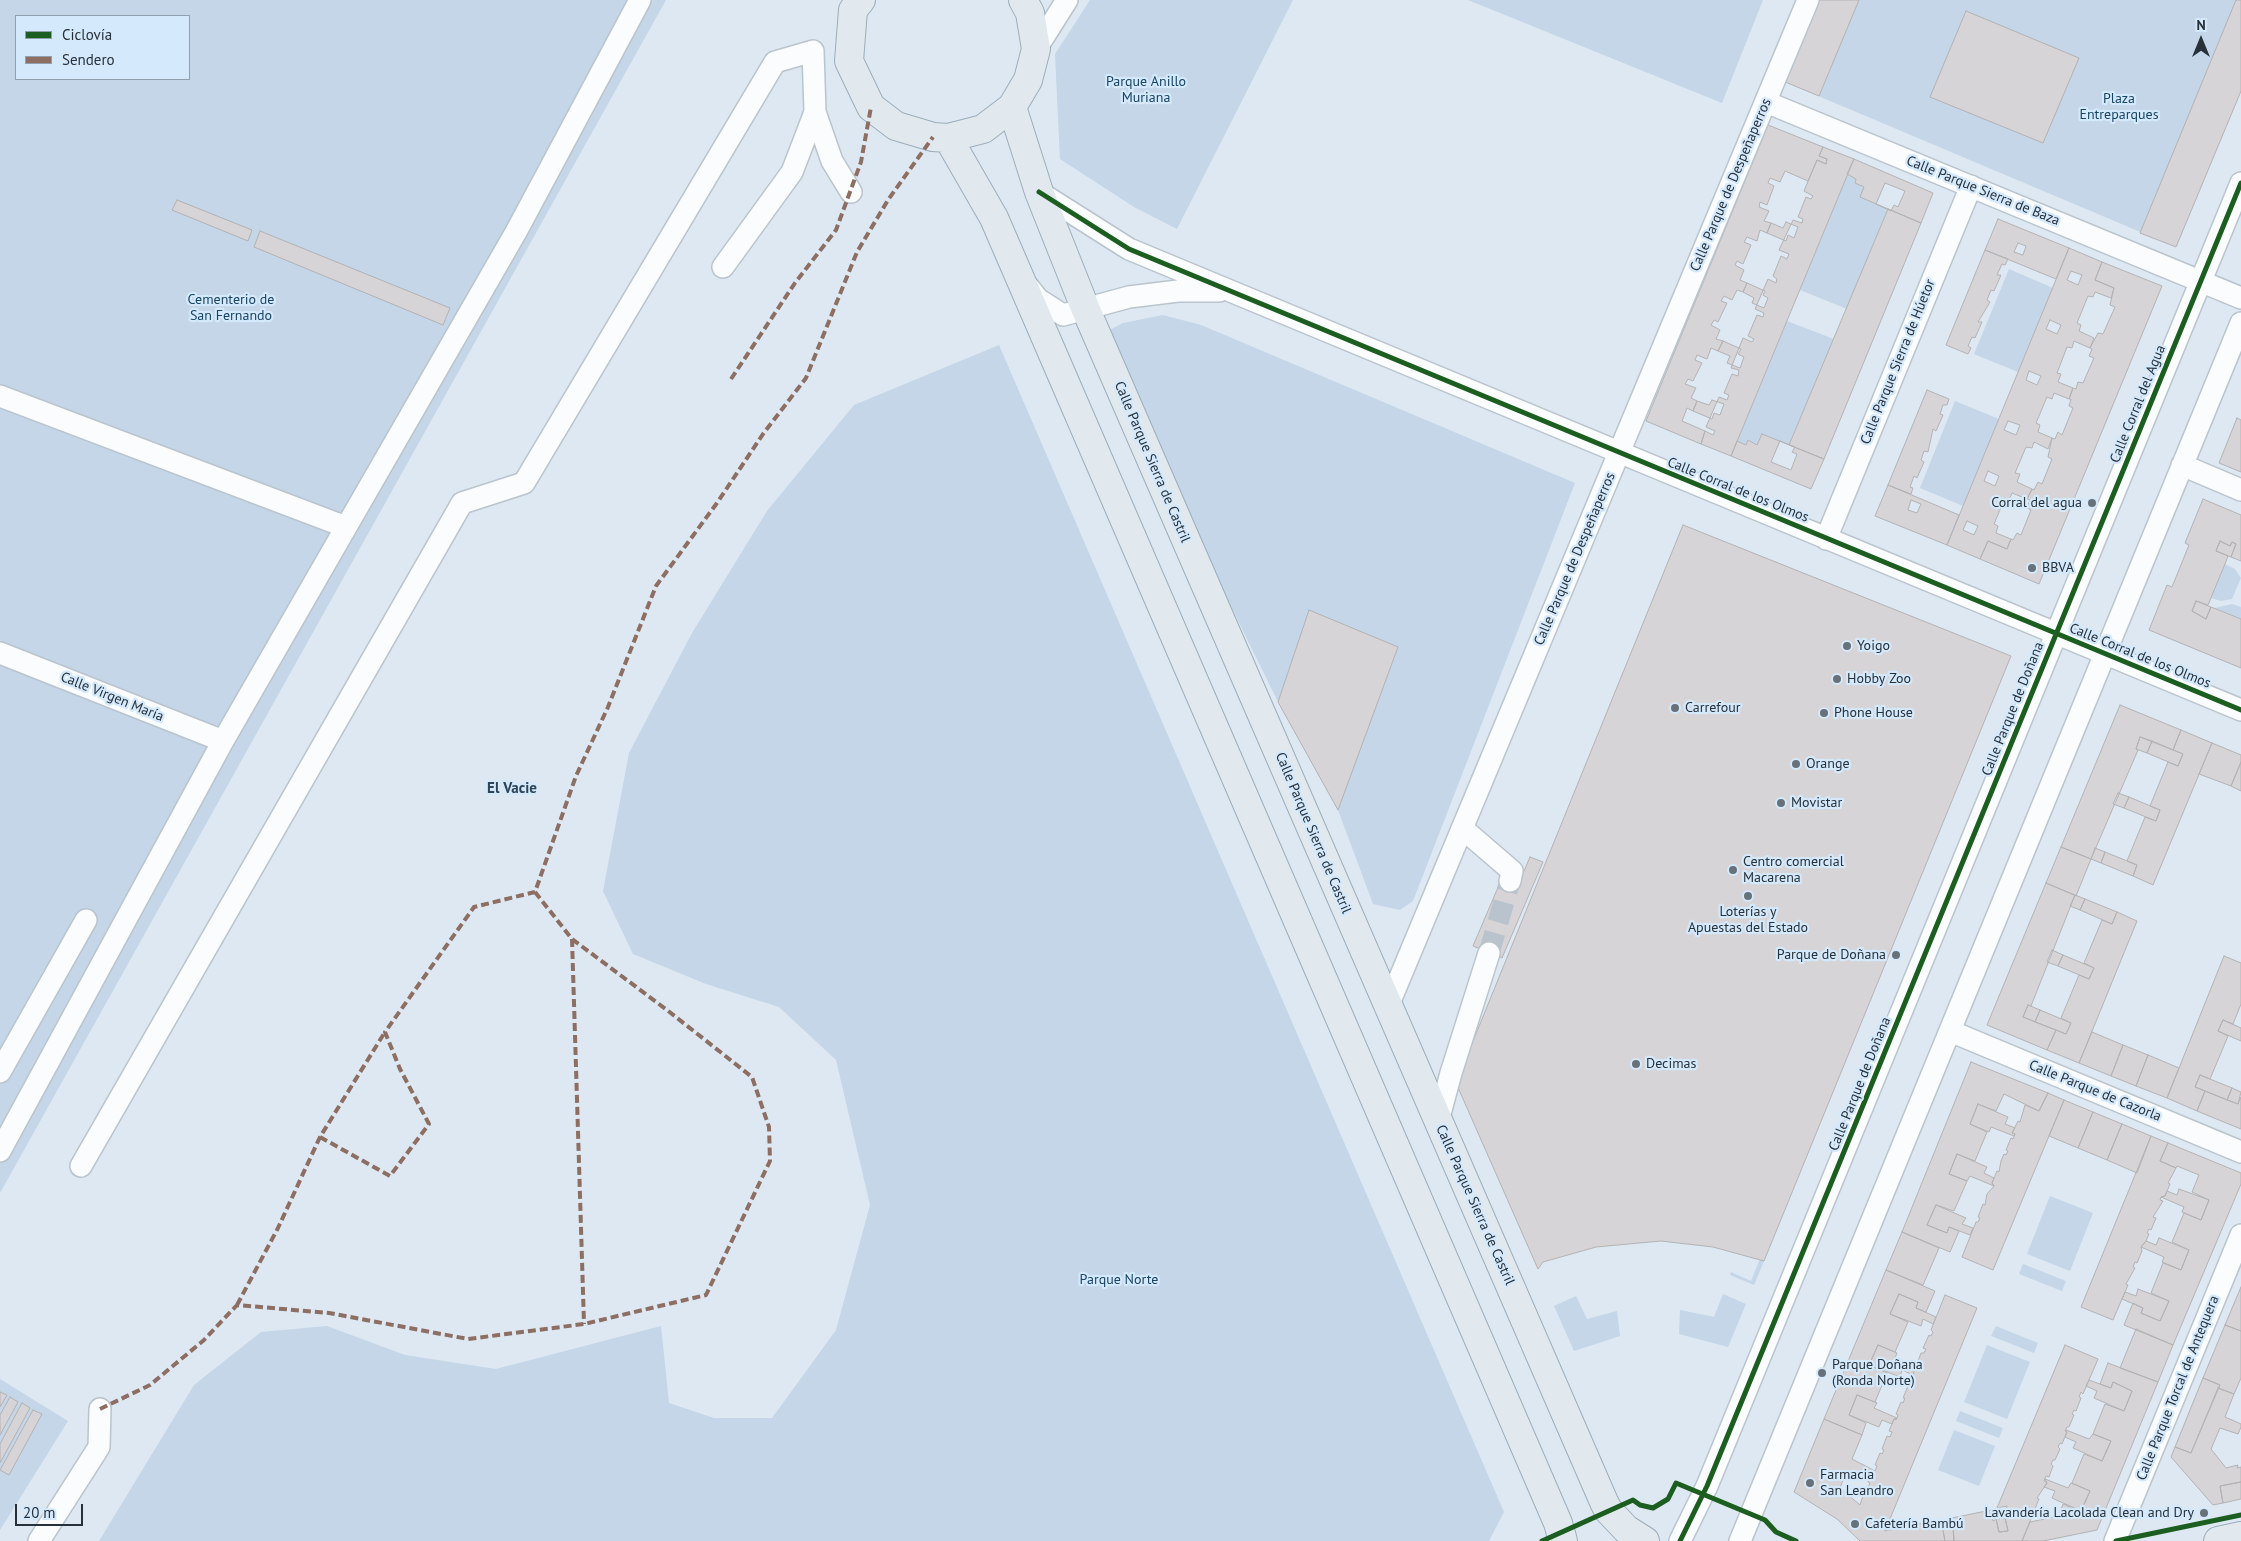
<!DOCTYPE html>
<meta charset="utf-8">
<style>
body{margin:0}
#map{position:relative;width:2241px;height:1541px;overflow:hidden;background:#dde8f2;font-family:"PT Sans",sans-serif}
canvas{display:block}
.legend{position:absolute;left:15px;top:15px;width:175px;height:65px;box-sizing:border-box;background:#d4e9fb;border:1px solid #8f9fae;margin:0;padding:6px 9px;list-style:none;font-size:15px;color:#27313a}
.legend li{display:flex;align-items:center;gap:10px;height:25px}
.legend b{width:25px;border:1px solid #8f9fae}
.north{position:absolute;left:2176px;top:15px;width:50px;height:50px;-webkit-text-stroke:4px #d4e9fb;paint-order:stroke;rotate:0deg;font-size:14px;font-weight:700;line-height:20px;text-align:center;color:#27313a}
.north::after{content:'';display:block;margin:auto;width:18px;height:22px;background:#27313a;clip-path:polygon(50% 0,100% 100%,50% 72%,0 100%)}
.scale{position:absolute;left:15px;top:1504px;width:68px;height:22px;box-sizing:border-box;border:2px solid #27313a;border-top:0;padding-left:6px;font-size:15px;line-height:18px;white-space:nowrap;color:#27313a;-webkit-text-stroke:4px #d4e9fb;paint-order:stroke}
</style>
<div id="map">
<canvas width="2241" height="1541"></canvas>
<ul class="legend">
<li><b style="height:6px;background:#1b5e20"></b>Ciclovía</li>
<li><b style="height:6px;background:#8d6e63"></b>Sendero</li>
</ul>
<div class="north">N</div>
<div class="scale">20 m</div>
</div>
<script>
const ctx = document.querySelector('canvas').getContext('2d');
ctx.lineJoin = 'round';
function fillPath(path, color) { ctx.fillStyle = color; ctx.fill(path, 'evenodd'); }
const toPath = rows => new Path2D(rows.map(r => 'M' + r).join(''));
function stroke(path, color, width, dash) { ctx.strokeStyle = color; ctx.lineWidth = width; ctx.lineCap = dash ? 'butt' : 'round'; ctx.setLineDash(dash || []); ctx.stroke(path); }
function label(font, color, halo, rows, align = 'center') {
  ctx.font = font + ' "PT Sans",sans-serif'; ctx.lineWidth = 4.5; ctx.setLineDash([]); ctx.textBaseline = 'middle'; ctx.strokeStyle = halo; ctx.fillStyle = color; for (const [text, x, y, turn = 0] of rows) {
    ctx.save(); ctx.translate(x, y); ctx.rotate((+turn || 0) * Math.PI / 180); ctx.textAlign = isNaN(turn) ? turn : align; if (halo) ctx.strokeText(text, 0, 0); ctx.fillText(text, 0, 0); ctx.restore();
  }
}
fillPath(toPath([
 [0,0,666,0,0,1193],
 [16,16,189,16,189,79,16,79],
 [1090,0,1293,0,1177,229,1134,207,1060,159,1055,54],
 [1468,0,1763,0,1722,103],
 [1811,0,2241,0,2241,91,2176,247,1778,79],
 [1847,174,1856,179,1855,183,1864,187,1861,196,1888,209,1847,309,1800,290],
 [2009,269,2053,288,2018,372,1974,354],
 [1163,315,1201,325,1575,483,1413,901,1400,910,1373,904,1338,810,1278,702,1098,336,1123,323],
 [1787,321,1834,339,1789,445,1762,434,1757,445,1749,440,1746,445,1737,441],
 [999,345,1504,1512,1489,1541,99,1541,194,1385,261,1332,327,1326,405,1355,496,1369,661,1326,669,1403,714,1418,772,1418,836,1330,870,1205,836,1060,779,1007,706,984,633,954,603,891,629,753,692,633,767,511,854,405],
 [1955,401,1999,419,1963,506,1920,488],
 [2225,564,2235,569,2241,578,2232,599,2221,601,2211,598],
 [2232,604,2241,607,2241,619,2215,608],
 [2050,1196,2093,1213,2070,1271,2027,1254],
 [1760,1259,1764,1261,1754,1285,1730,1275,1731,1272,1751,1281],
 [2023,1264,2066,1281,2062,1291,2019,1274],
 [1723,1294,1746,1304,1728,1347,1679,1334,1680,1310,1714,1317],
 [1576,1296,1587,1319,1617,1311,1620,1336,1574,1351,1554,1306],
 [1996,1326,2038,1343,2034,1353,1991,1336],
 [1987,1345,2030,1362,2007,1419,1964,1402],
 [0,1379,68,1421,0,1530],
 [1960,1411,2003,1428,1999,1438,1956,1421],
 [1954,1430,1995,1446,1979,1486,1938,1470]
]), '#c4d6e7');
const building = toPath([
 [1811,0,1859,0,1819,96,1778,79,1811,0],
 [2236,0,2241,0,2241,91,2176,247,2140,233,2236,0],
 [1966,11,2079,58,2043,143,1930,97,1966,11],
 [1768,125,1823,147,1819,156,1827,159,1826,164,1817,160,1808,181,1785,171,1780,182,1770,178,1768,183,1774,186,1767,205,1760,202,1759,207,1769,211,1764,221,1771,223,1767,233,1760,230,1757,241,1747,237,1744,242,1751,245,1743,264,1737,261,1735,265,1744,270,1740,280,1747,283,1743,292,1737,290,1732,300,1724,296,1721,301,1727,303,1718,322,1714,320,1711,325,1720,330,1716,339,1723,341,1718,351,1711,348,1707,359,1697,355,1695,360,1702,363,1693,381,1688,379,1685,384,1696,388,1691,398,1697,401,1693,411,1687,408,1682,421,1705,431,1701,444,1646,421,1768,125],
 [1823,147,1854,159,1731,456,1701,444,1705,431,1713,435,1715,431,1706,427,1719,397,1727,400,1729,395,1724,393,1732,374,1738,376,1739,370,1731,368,1743,338,1752,342,1754,339,1748,336,1757,315,1763,317,1764,313,1755,309,1768,279,1776,283,1777,279,1773,276,1781,256,1787,259,1789,254,1779,250,1793,220,1802,223,1803,219,1798,217,1806,197,1811,199,1813,196,1804,191,1817,160,1826,164,1827,159,1819,156,1823,147],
 [1854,159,1933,193,1921,223,1860,197,1864,187,1855,183,1856,179,1847,174,1854,159],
 [1885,183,1905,191,1898,207,1894,205,1891,211,1876,204,1885,183],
 [177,200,252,230,248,241,172,210,177,200],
 [1888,209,1921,223,1824,459,1789,445,1888,209],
 [1998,219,2069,248,2056,279,1985,250,1998,219],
 [1786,222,1798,227,1794,238,1788,235,1786,241,1767,233,1771,223,1783,228,1786,222],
 [260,231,450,308,443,325,254,247,260,231],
 [2018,243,2026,246,2023,255,2014,252,2018,243],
 [2069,248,2102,262,2095,280,2114,288,2111,298,2095,292,2093,297,2088,296,2077,323,2081,325,2079,331,2094,338,2090,348,2074,341,2072,348,2067,347,2057,373,2061,374,2058,382,2073,388,2069,399,2054,393,2052,399,2047,397,2036,423,2040,425,2038,432,2052,438,2048,449,2034,442,2032,448,2026,447,2015,473,2020,474,2017,482,2032,489,2027,499,2012,493,2009,500,2005,498,1994,524,1998,526,1996,533,2011,539,2007,549,1988,541,1980,559,1947,545,2069,248],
 [1985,250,2008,259,2005,265,2002,264,1997,275,2001,275,1994,291,1991,290,1987,300,1990,302,1978,322,1982,322,1975,338,1972,337,1968,346,1971,348,1968,354,1946,345,1985,250],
 [2102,262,2162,286,2039,584,1980,559,1988,541,2007,549,2011,539,2013,540,2017,533,2021,535,2031,510,2027,508,2030,500,2027,499,2032,489,2034,490,2038,482,2042,484,2052,459,2048,457,2052,438,2055,439,2058,432,2062,435,2073,408,2069,406,2071,399,2069,399,2073,388,2076,389,2078,382,2083,383,2094,358,2089,356,2092,349,2090,348,2098,333,2103,334,2115,307,2110,305,2114,288,2095,280,2102,262],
 [2071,271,2082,275,2078,285,2067,280,2071,271],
 [1747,283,1765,291,1763,295,1768,298,1764,308,1752,303,1754,298,1743,292,1747,283],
 [2050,320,2061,325,2057,334,2046,329,2050,320],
 [1723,341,1741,349,1738,354,1744,357,1740,368,1727,363,1730,356,1718,351,1723,341],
 [2029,371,2041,376,2037,385,2026,380,2029,371],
 [1927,390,1949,399,1947,405,1943,405,1940,414,1943,415,1936,431,1933,429,1928,452,1924,451,1921,460,1924,462,1917,478,1914,476,1910,487,1913,488,1911,494,1888,485,1927,390],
 [1712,400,1724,404,1720,415,1714,413,1712,419,1693,411,1697,401,1709,405,1712,400],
 [2237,418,2241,420,2241,472,2219,463,2237,418],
 [2008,421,2020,425,2016,435,2004,430,2008,421],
 [1762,434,1824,459,1811,489,1731,456,1737,441,1746,445,1748,440,1757,445,1762,434],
 [1780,441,1795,447,1792,452,1797,454,1791,470,1771,462,1780,441],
 [1988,471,1999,476,1995,486,1984,481,1988,471],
 [1888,485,1959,515,1947,545,1875,516,1888,485],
 [2203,499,2241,515,2241,561,2231,557,2236,544,2232,542,2230,546,2220,541,2216,551,2228,556,2225,564,2208,605,2196,601,2192,611,2206,619,2211,607,2241,619,2241,668,2149,630,2167,585,2172,587,2189,545,2185,543,2203,499],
 [1911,500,1921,504,1917,513,1908,510,1911,500],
 [1967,521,1978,526,1974,535,1963,530,1967,521],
 [1683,525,2011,656,1764,1261,1713,1247,1661,1241,1596,1247,1543,1262,1538,1269,1456,1083,1683,525],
 [2220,541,2230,546,2232,542,2236,544,2231,557,2216,551,2220,541],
 [2196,601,2211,607,2206,619,2192,611,2196,601],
 [1309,610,1398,647,1338,810,1278,702,1309,610],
 [2120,705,2181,730,2173,750,2140,737,2136,749,2138,750,2091,859,2061,847,2120,705],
 [2181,730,2212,743,2153,885,2133,876,2137,865,2127,861,2145,817,2156,821,2160,810,2150,806,2168,762,2178,766,2183,754,2173,750,2181,730],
 [2140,737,2152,741,2147,753,2136,749,2140,737],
 [2152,741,2183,754,2178,766,2147,753,2152,741],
 [2212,743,2241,755,2241,762,2231,786,2199,774,2212,743],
 [2241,762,2241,791,2231,786,2241,762],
 [2118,793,2129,797,2124,808,2113,804,2118,793],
 [2129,797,2160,810,2156,821,2124,808,2129,797],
 [2061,847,2091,859,2076,896,2046,883,2061,847],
 [2095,848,2105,852,2101,863,2091,859,2095,848],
 [2105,852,2137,865,2133,876,2101,863,2105,852],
 [1530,857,1543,862,1502,958,1473,946,1502,878,1518,885,1530,857],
 [2046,883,2075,895,2031,1006,2028,1005,2023,1017,2056,1030,2047,1050,1987,1025,2046,883],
 [2075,895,2085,899,2080,910,2070,906,2075,895],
 [2085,899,2117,912,2112,924,2080,910,2085,899],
 [2117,912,2137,921,2079,1063,2047,1050,2056,1030,2066,1034,2071,1023,2061,1018,2079,975,2089,979,2094,968,2084,963,2102,920,2112,924,2117,912],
 [2052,950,2063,955,2058,966,2047,962,2052,950],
 [2063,955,2094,968,2089,979,2058,966,2063,955],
 [2224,956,2241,963,2241,1004,2233,1024,2223,1020,2218,1031,2228,1036,2210,1079,2200,1075,2195,1087,2205,1091,2197,1111,2167,1098,2224,956],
 [2028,1005,2040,1010,2035,1022,2023,1017,2028,1005],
 [2040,1010,2071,1023,2066,1034,2035,1022,2040,1010],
 [2223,1020,2241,1028,2241,1041,2218,1031,2223,1020],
 [2092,1032,2123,1045,2111,1076,2079,1063,2092,1032],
 [2123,1045,2148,1055,2136,1086,2111,1076,2123,1045],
 [2148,1055,2179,1068,2167,1098,2136,1086,2148,1055],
 [1971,1062,2048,1093,2039,1111,2004,1094,1996,1111,1978,1104,1970,1124,1987,1132,1975,1161,1957,1154,1949,1174,1967,1181,1954,1211,1936,1205,1927,1225,1947,1233,1949,1227,1959,1231,1950,1252,1902,1232,1971,1062],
 [2200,1075,2232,1088,2227,1100,2195,1087,2200,1075],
 [2232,1088,2241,1092,2238,1104,2227,1100,2232,1088],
 [2205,1091,2238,1104,2241,1097,2241,1129,2197,1111,2205,1091],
 [2048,1093,2064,1100,1993,1270,1962,1257,1976,1222,1978,1222,1980,1218,1978,1217,1983,1204,1985,1205,1987,1194,1994,1186,1992,1183,1997,1171,1999,1172,2001,1161,2004,1154,2006,1155,2008,1151,2006,1150,2011,1138,2013,1139,2015,1134,2012,1133,2018,1121,2020,1122,2025,1105,2039,1111,2048,1093],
 [2064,1100,2093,1112,2078,1148,2049,1136,2064,1100],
 [1978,1104,2008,1117,2005,1124,2015,1128,2012,1133,2015,1134,2014,1136,1991,1127,1989,1132,1970,1124,1978,1104],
 [2093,1112,2122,1124,2107,1160,2078,1148,2093,1112],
 [2122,1124,2151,1136,2137,1173,2107,1160,2122,1124],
 [2151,1136,2168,1143,2160,1161,2176,1168,2168,1183,2170,1184,2165,1196,2161,1197,2160,1200,2163,1201,2153,1217,2156,1218,2151,1230,2149,1229,2147,1233,2149,1234,2146,1241,2141,1247,2142,1251,2137,1263,2135,1262,2133,1267,2135,1268,2126,1284,2128,1285,2113,1320,2081,1307,2151,1136],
 [2168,1143,2241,1173,2241,1184,2173,1345,2124,1325,2133,1303,2143,1308,2141,1313,2160,1321,2169,1301,2151,1293,2163,1263,2181,1270,2189,1250,2172,1242,2184,1213,2201,1220,2209,1200,2192,1192,2199,1175,2177,1166,2176,1168,2160,1161,2168,1143],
 [1957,1154,1987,1167,1984,1173,1994,1178,1992,1183,1994,1186,1970,1176,1967,1181,1949,1174,1957,1154],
 [2179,1189,2209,1200,2201,1220,2182,1212,2184,1207,2161,1197,2165,1196,2167,1191,2177,1195,2179,1189],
 [1936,1205,1966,1218,1962,1224,1973,1228,1970,1235,1949,1227,1947,1233,1927,1225,1936,1205],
 [1902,1232,1939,1248,1923,1285,1886,1270,1902,1232],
 [2159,1238,2189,1250,2181,1270,2162,1262,2164,1257,2141,1247,2146,1241,2156,1245,2159,1238],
 [1886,1270,1935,1291,1926,1312,1916,1308,1918,1302,1899,1294,1890,1314,1908,1322,1895,1352,1878,1345,1869,1365,1887,1373,1875,1402,1857,1395,1849,1415,1866,1423,1862,1435,1824,1419,1886,1270],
 [2241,1287,2241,1331,2225,1325,2241,1287],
 [2138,1289,2169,1301,2160,1321,2141,1313,2143,1308,2122,1299,2125,1292,2136,1296,2138,1289],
 [1899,1294,1918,1302,1916,1308,1936,1317,1933,1324,1923,1319,1921,1326,1890,1314,1899,1294],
 [1945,1295,1977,1308,1885,1531,1938,1520,1938,1525,1942,1525,1945,1541,1860,1541,1837,1519,1794,1492,1824,1419,1862,1435,1852,1459,1875,1471,1877,1466,1875,1465,1880,1453,1882,1454,1884,1450,1882,1449,1887,1436,1890,1437,1892,1432,1889,1431,1894,1419,1897,1418,1898,1415,1896,1414,1901,1402,1903,1403,1905,1398,1903,1398,1908,1386,1910,1386,1912,1382,1910,1381,1915,1369,1917,1370,1919,1365,1917,1364,1921,1353,1924,1353,1926,1349,1923,1348,1929,1335,1931,1336,1933,1332,1931,1330,1945,1295],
 [1861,1470,1871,1474,1868,1482,1870,1483,1868,1487,1866,1487,1860,1505,1840,1488,1846,1472,1858,1477,1861,1470],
 [2225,1325,2241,1331,2241,1378,2234,1394,2218,1388,2220,1385,2203,1378,2225,1325],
 [2136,1329,2173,1345,2158,1382,2120,1368,2136,1329],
 [1878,1345,1897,1353,1895,1358,1918,1368,1917,1370,1915,1369,1913,1375,1902,1370,1900,1377,1869,1365,1878,1345],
 [2065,1345,2098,1359,2083,1394,2081,1392,2079,1397,2081,1398,2076,1411,2074,1410,2072,1414,2074,1415,2069,1427,2067,1427,2065,1431,2067,1432,2062,1444,2060,1443,2058,1447,2060,1449,2055,1460,2053,1460,2051,1464,2053,1466,2049,1477,2046,1476,2044,1481,2047,1483,2037,1498,2039,1499,2022,1541,1954,1541,1952,1518,1991,1510,1993,1521,1996,1519,1999,1532,2008,1531,2004,1513,2007,1506,1997,1508,2065,1345],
 [2108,1363,2158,1382,2097,1530,2043,1541,2022,1541,2030,1522,2059,1516,2063,1504,2081,1511,2090,1491,2072,1483,2084,1454,2102,1461,2111,1441,2093,1434,2105,1404,2124,1411,2132,1391,2113,1382,2111,1388,2100,1384,2108,1363],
 [2203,1378,2220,1385,2191,1453,2175,1447,2203,1378],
 [2089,1380,2111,1388,2113,1382,2132,1391,2124,1411,2094,1398,2097,1391,2086,1386,2089,1380],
 [2218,1388,2234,1394,2225,1417,2241,1424,2241,1427,2238,1434,2220,1428,2211,1449,2226,1468,2238,1465,2237,1468,2241,1467,2241,1482,2220,1486,2223,1503,2213,1505,2171,1457,2175,1447,2191,1453,2218,1388],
 [0,1392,7,1395,0,1407,0,1392],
 [1857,1395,1877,1403,1874,1408,1897,1418,1896,1420,1894,1419,1892,1424,1882,1420,1879,1427,1849,1415,1857,1395],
 [10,1397,18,1402,0,1435,0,1415,10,1397],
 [22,1403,30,1408,0,1463,0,1444,22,1403],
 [33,1410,42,1414,9,1475,0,1470,33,1410],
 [2066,1430,2089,1439,2093,1434,2111,1441,2102,1461,2073,1448,2076,1442,2065,1437,2067,1432,2066,1430],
 [2045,1479,2068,1488,2071,1483,2090,1491,2081,1511,2052,1498,2055,1491,2044,1487,2047,1483,2045,1479],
 [2241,1482,2241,1499,2223,1503,2220,1486,2241,1482],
 [2005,1518,2008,1531,1999,1532,1996,1519,2005,1518],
 [1953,1523,1954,1541,1945,1541,1942,1525,1953,1523]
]);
fillPath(building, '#d6d4d6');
stroke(building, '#b3b2b4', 1);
stroke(toPath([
 [1489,953,1510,881]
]), '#b9c3cd', 21, [21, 11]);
const minor = toPath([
 [1036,49,1067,0],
 [1766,102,2241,298],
 [815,112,832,161,851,192],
 [1039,192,1129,249,2241,710],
 [1026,284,1038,299,1063,315,1129,297,1178,291,1219,291],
 [0,396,346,527],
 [2182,465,2241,490],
 [1826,539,1971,186],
 [0,653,223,741],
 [1462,828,1512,871,1510,881],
 [1388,1006,1808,0],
 [1950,1031,2241,1152],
 [0,1072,86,920],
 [1438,1121,1451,1073,1489,953],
 [0,1151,223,741,516,232,640,0],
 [81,1166,462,503,524,483,775,62,813,51,815,112,792,172,723,267],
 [39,1541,99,1447,100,1409],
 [1680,1541,1707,1486,2241,183],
 [1740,1541,2241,323],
 [2115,1541,2241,1235]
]);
const major = toPath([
 [861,0,853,10,849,61,871,107,896,126,933,137,948,138,983,129,1012,107,1028,80,1036,49,1030,13,1023,0],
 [1012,107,1039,192,1086,310,1604,1502,1608,1510,1626,1529,1645,1541],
 [948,138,994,218,1558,1523,1563,1541],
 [2218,1541,2241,1536]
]);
stroke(minor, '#bac4cd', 24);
stroke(major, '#9cadba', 30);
stroke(minor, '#fafcfd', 21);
stroke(major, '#e1e9ef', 28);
stroke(toPath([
 [731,379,795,283,836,230,861,162,871,107],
 [572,939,584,1324],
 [320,1137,390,1176,429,1124,400,1069,385,1032,474,907,535,892,576,776,608,707,656,586,717,503,763,434,806,378,857,252,888,200,933,137],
 [237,1305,278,1228,320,1137,385,1032],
 [100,1409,150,1385,204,1340,237,1305,329,1313,468,1339,584,1324,706,1295,770,1161,769,1127,752,1077,667,1010,572,939,535,892]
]), '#8d6e63', 4, [8, 4]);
stroke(toPath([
 [1039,192,1129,249,2241,710],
 [1542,1541,1633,1500,1640,1505,1653,1508,1668,1499,1676,1483,1765,1520,1776,1532,1796,1541],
 [1680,1541,1707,1486,2241,183],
 [2116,1541,2241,1515]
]), '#1b5e20', 5);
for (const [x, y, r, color] of [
 [2092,503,5,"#67717a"],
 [2032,568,5,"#67717a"],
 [1847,646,5,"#67717a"],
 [1837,679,5,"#67717a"],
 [1675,708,5,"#67717a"],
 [1824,713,5,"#67717a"],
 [1796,764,5,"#67717a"],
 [1781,803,5,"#67717a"],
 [1733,870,5,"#67717a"],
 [1748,896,5,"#67717a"],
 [1896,955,5,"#67717a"],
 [1636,1064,5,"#67717a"],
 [1822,1373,5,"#67717a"],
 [1810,1483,5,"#67717a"],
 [2204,1513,5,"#67717a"],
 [1855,1524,5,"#67717a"]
]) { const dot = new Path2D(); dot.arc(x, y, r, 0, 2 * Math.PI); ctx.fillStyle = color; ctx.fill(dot); stroke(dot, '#d4e9fb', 2); }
label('14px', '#194464', '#d4e9fb', [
 ["Parque Anillo",1146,82],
 ["Muriana",1146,98],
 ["Plaza",2119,99],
 ["Entreparques",2119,115],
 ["Cementerio de",231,300],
 ["San Fernando",231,316],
 ["Parque Norte",1119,1280]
]);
label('14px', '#27313a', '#d4e9fb', [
 ["Calle Parque de Despeñaperros",1731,185,-67],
 ["Calle Parque Sierra de Baza",1983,191,22],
 ["Calle Parque Sierra de Húetor",1898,362,-68],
 ["Calle Corral del Agua",2138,404,-68],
 ["Calle Parque Sierra de Castril",1152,462,67],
 ["Calle Corral de los Olmos",1738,490,22],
 ["Calle Parque de Despeñaperros",1575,559,-67],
 ["Calle Corral de los Olmos",2140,656,22],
 ["Calle Virgen María",112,697,22],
 ["Calle Parque de Doñana",2013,709,-68],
 ["Calle Parque Sierra de Castril",1313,833,67],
 ["Calle Parque de Doñana",1860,1084,-68],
 ["Calle Parque de Cazorla",2095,1091,22],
 ["Calle Parque Sierra de Castril",1475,1205,66],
 ["Calle Parque Torcal de Antequera",2178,1388,-68]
]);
label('14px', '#27313a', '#d4e9fb', [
 ["Corral del agua",2082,503,"right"],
 ["BBVA",2042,568],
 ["Yoigo",1857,646],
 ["Hobby Zoo",1847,679],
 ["Carrefour",1685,708],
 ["Phone House",1834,713],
 ["Orange",1806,764],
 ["Movistar",1791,803],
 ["Centro comercial",1743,862],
 ["Macarena",1743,878],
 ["Loterías y",1748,912,"center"],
 ["Apuestas del Estado",1748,928,"center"],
 ["Parque de Doñana",1886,955,"right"],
 ["Decimas",1646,1064],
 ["Parque Doñana",1832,1365],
 ["(Ronda Norte)",1832,1381],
 ["Farmacia",1820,1475],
 ["San Leandro",1820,1491],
 ["Lavandería Lacolada Clean and Dry",2194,1513,"right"],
 ["Cafetería Bambú",1865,1524]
], 'left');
label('bold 15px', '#2e4557', '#d4e9fb', [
 ["El Vacie",512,789]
]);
</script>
